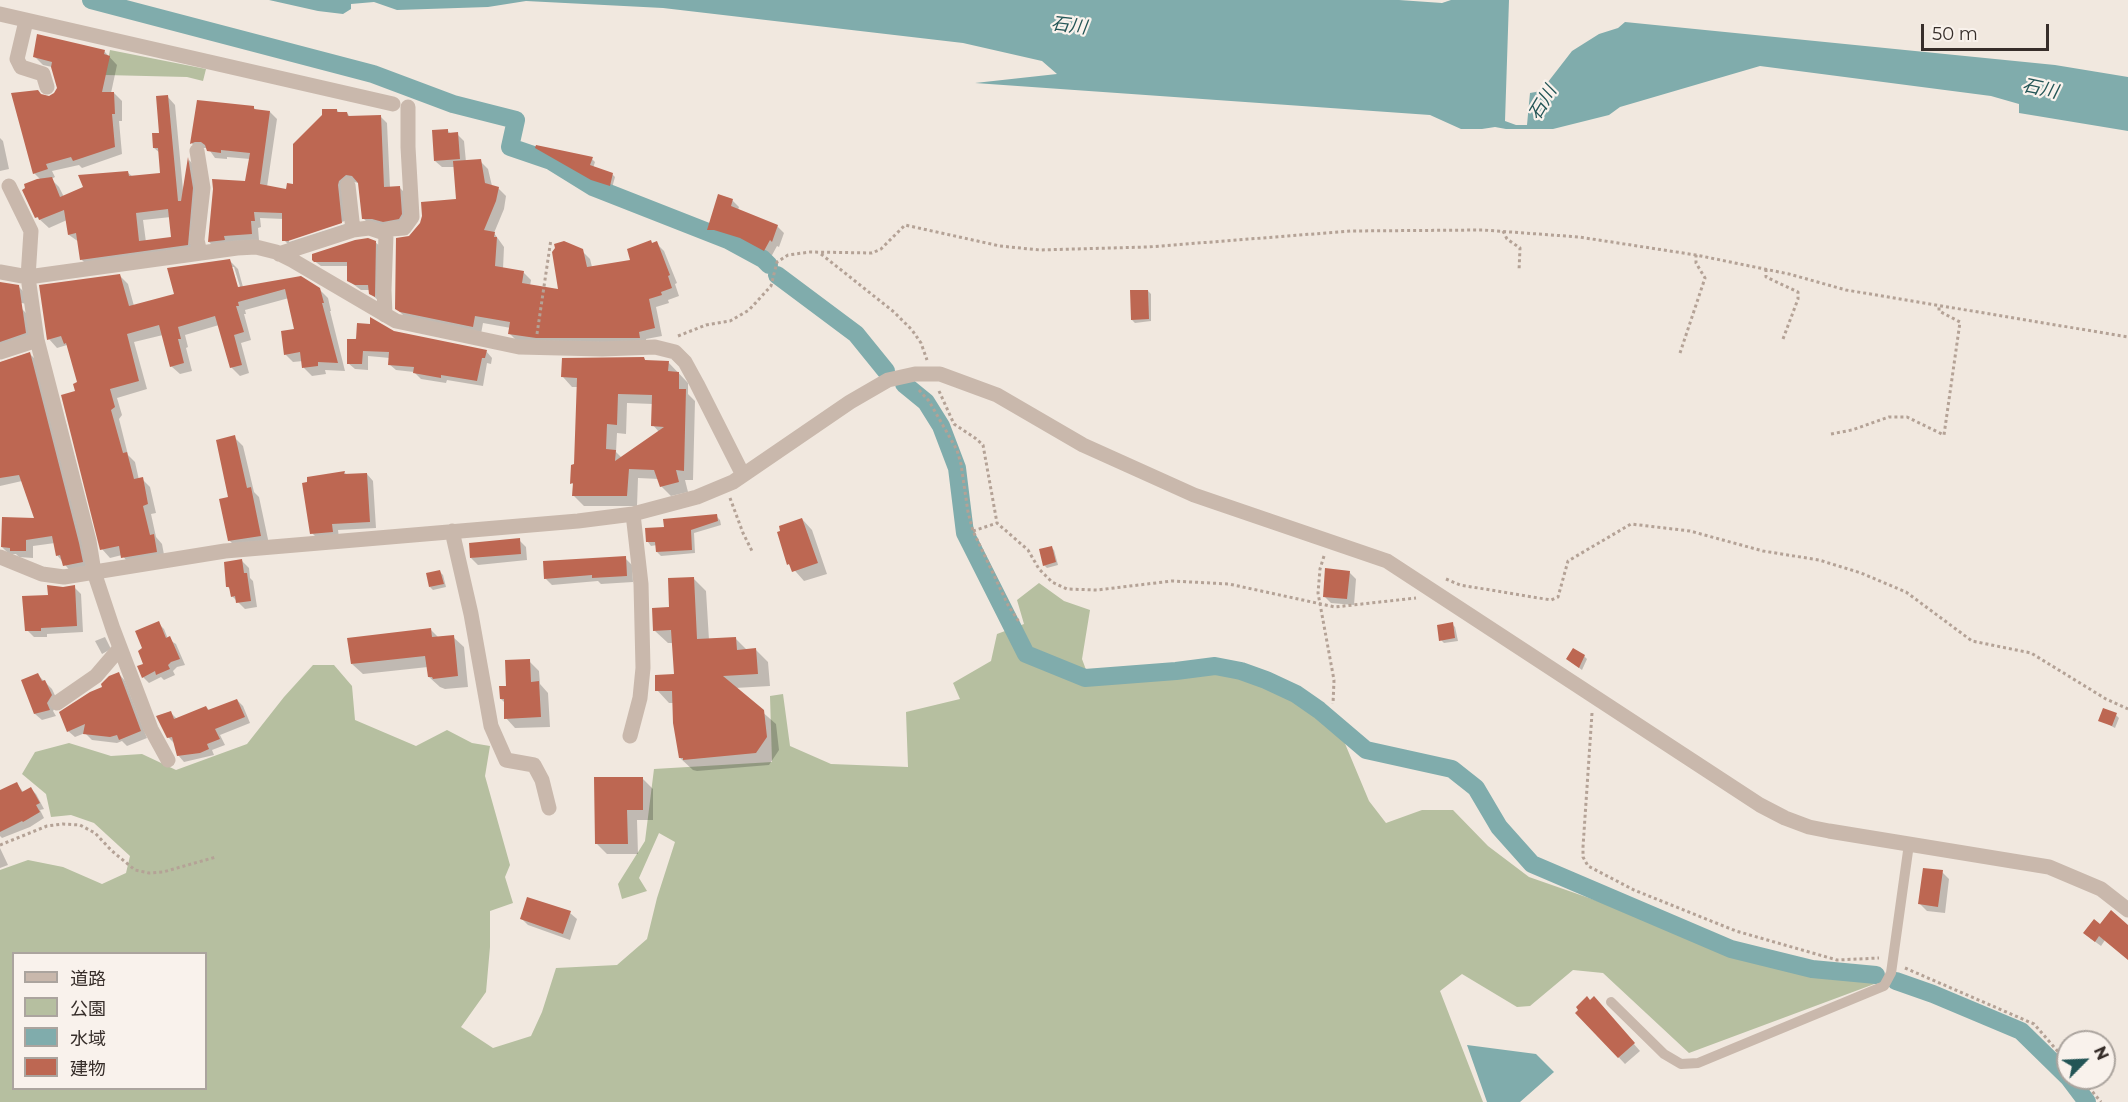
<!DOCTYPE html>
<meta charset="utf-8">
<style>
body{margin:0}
#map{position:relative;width:2128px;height:1102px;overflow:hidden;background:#f1e8df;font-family:Montserrat,"Noto Sans JP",sans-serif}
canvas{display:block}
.legend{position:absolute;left:12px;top:952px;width:195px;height:138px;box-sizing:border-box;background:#f9f2ec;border:2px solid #aba49e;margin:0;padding:8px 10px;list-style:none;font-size:18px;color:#372e2a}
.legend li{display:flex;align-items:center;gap:12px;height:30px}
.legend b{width:30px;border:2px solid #aba49e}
.north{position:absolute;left:2056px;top:1030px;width:60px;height:60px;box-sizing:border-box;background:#f9f2ec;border:2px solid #aba49e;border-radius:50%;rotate:66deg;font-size:16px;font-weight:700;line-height:24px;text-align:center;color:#372e2a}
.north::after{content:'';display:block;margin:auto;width:21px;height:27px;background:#235556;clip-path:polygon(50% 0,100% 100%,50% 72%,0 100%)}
.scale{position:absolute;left:1921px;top:24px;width:128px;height:27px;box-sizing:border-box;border:3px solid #372e2a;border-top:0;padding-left:8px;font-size:18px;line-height:21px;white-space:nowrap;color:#372e2a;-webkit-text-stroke:4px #f9f2ec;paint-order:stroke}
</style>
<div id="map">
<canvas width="2128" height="1102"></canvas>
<ul class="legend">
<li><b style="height:8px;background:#c9b8ac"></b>道路</li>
<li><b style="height:16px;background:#b6bfa0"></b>公園</li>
<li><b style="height:16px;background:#80acac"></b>水域</li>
<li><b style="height:16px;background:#bd6752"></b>建物</li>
</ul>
<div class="north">N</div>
<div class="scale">50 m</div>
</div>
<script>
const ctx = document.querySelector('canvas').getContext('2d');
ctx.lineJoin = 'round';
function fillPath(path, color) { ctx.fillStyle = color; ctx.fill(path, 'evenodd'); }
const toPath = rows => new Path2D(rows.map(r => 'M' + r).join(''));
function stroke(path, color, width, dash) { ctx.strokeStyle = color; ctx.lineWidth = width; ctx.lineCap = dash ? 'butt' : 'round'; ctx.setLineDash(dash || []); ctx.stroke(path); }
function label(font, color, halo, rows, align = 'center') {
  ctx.font = font + ' Montserrat,"Noto Sans JP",sans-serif'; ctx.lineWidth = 4.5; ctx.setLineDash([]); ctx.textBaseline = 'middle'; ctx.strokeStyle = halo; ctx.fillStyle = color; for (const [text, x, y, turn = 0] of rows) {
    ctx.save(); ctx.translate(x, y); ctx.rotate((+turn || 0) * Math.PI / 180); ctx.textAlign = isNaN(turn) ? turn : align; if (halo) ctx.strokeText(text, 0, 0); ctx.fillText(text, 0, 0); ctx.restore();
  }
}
fillPath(toPath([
 [110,50,206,69,203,81,187,77,105,75],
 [1039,583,1064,601,1090,610,1082,659,1092,686,1217,672,1267,685,1301,703,1341,734,1369,801,1386,823,1422,810,1453,810,1488,846,1529,877,1629,912,1731,955,1814,974,1877,983,1689,1053,1603,973,1573,970,1530,1006,1517,1007,1462,974,1440,991,1483,1102,0,1102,0,870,28,860,63,867,102,884,126,873,130,856,94,823,71,815,51,817,46,794,22,774,35,752,69,743,111,756,142,754,176,770,247,744,284,697,313,665,334,665,352,686,355,720,416,746,447,730,472,743,490,746,485,776,510,865,505,877,513,903,490,911,490,947,486,992,461,1027,493,1048,531,1036,542,1012,556,968,617,965,647,939,657,898,675,842,659,833,639,878,647,891,622,899,618,884,645,841,654,769,772,762,770,696,783,694,790,746,831,764,908,767,906,712,960,699,953,683,991,661,997,634,1024,624,1017,600],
 [14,954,206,954,206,1088,14,1088]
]), '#b6bfa0');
fillPath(toPath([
 [269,0,1399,0,1442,3,1451,0,1509,0,1505,121,1516,125,1527,125,1530,93,1541,91,1572,51,1599,34,1618,28,1625,22,2055,65,2128,77,2128,131,2019,113,2019,104,1991,96,1760,66,1620,107,1609,115,1553,129,1506,129,1495,127,1482,129,1461,129,1430,115,975,83,1057,74,1042,61,963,43,663,8,526,1,488,7,397,10,374,2,351,4,351,9,343,14,318,11],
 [1467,1045,1536,1054,1554,1072,1520,1102,1487,1102]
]), '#80acac');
fillPath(toPath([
 [104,51,117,65,111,93,114,93,122,101,122,121,119,121,122,154,82,168,79,165,52,171,55,177,51,179,59,187,64,197,127,172,133,177,162,175,160,153,154,148,160,134,167,96,175,105,183,190,189,160,196,167,196,253,89,267,81,259,79,242,69,235,67,220,49,228,37,217,41,180,34,173,42,96,50,98,59,89,52,67,43,65,35,57],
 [171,217,173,238,146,242,143,220],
 [198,102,253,107,257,111,270,112,277,119,267,187,288,191,294,185,337,110,340,114,347,113,351,118,380,116,387,123,390,188,400,188,407,195,406,225,370,225,363,218,359,183,354,182,348,220,289,239,289,242,348,223,349,230,291,247,284,240,284,219,260,218,261,227,258,228,259,240,216,249,209,242,247,183,250,159,227,157,227,159,215,158,208,148,202,148,198,150,192,144],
 [447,130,451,134,457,134,464,141,466,162,480,161,488,169,492,186,498,188,506,196,504,209,494,233,504,247,503,269,523,272,531,280,530,286,560,291,582,251,590,259,592,267,632,261,656,243,664,251,677,283,675,284,679,296,668,300,669,303,656,307,662,336,646,339,647,345,518,342,510,334,511,328,483,323,481,334,404,316,396,308,410,238,457,200,455,167,442,167,435,161],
 [0,138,3,141,9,169,0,171],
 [540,151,592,159,595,162,593,168,612,174,615,177,612,188,596,183],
 [732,200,739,207,738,210,777,226,784,233,779,247,777,246,771,257,749,244,722,236,715,236,708,229],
 [375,242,381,247,379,301,370,293,370,290,361,290,349,281,349,266,321,266,313,260],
 [229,260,238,269,243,287,319,289,328,298,331,311,330,311,345,371,325,370,326,374,312,376,304,368,303,361,293,362,285,354,296,330,289,298,245,310,246,314,244,314,251,340,241,343,249,373,240,376,231,367,219,325,185,335,188,347,186,348,192,371,180,374,171,366,163,335,134,342,147,389,117,398,122,415,119,419,128,455,135,462,139,480,142,479,150,487,156,513,151,514,156,537,162,544,165,560,131,566,122,555,110,558,102,549,77,392,79,383,67,345,57,348,49,339,120,276,128,284,134,306,176,295],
 [231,267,234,267,242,293,239,294],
 [0,283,19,287,26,294,27,304,0,299],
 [1148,291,1151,294,1151,321,1135,323,1132,320],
 [22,309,29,316,33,340,0,354,0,316],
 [393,332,486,351,492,358,491,364,487,363,483,386,447,380,446,383,421,379,414,372,396,370,389,364,390,358,368,356,368,370,355,369,348,363,349,340],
 [30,354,37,361,89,569,71,572,57,555,55,543,33,546,33,558,19,557,16,554,9,554,2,547,37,520,22,481,0,486,0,363],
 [644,359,647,362,668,362,688,383,688,394,695,401,693,480,685,480,688,492,671,496,661,486,659,479,638,478,637,506,584,506,574,496,574,486,572,483,575,465,578,387,572,387,563,377],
 [627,403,653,404,653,425,659,432,622,458,616,452,617,433,626,434],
 [234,437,243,446,254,492,259,497,269,544,238,549,229,540],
 [344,472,347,475,367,474,373,481,376,528,338,530,339,538,319,540,312,533],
 [716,516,720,520,721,525,694,533,695,553,661,556,657,552,657,545,651,546,648,542,665,529],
 [802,519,812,530,827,574,804,581,789,564],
 [519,540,526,547,527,560,478,565,471,558],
 [1051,547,1054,550,1058,565,1047,568,1044,565],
 [625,558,632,565,633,582,601,584,598,581,552,585,545,578],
 [242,561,249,568,250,578,253,581,257,607,245,609,232,596,231,590,228,587],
 [440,572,443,575,446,587,433,590,430,587],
 [1349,572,1356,579,1354,605,1331,603,1324,596],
 [693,578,706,591,709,640,735,638,747,650,756,650,768,662,770,686,735,688,776,724,779,750,769,765,697,771,693,770,680,758,674,703,669,703,657,690,675,675,673,643,668,643,655,631],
 [74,587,81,594,83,632,47,634,47,637,34,637,27,630,50,597,63,588],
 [158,623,164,629,168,639,176,644,185,665,177,667,173,671,175,675,164,680,161,677,149,683,143,677,144,649],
 [1452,624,1455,627,1458,641,1444,643,1441,640],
 [431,630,439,638,453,637,464,647,468,687,445,689,440,687,429,677,428,667,363,674,352,664],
 [105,637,111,649,102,654,95,641],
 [1584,656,1587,659,1582,670,1571,662],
 [529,661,539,671,540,684,548,693,550,727,515,728,506,718,505,703,501,699],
 [119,674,125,681,147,738,127,746,122,741,117,743,92,740,85,733,75,737,68,731,104,688],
 [38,675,52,689,58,702,53,711,56,716,42,720,35,714],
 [237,700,243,706,250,723,220,735,225,745,212,750,214,755,184,762,178,755,174,743,168,737,171,713,177,719,206,707,210,711],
 [2116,715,2119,718,2115,728,2100,720],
 [642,778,653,789,653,820,637,820,638,854,607,854,597,844],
 [17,784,24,793,31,789,36,794,44,809,40,810,44,818,30,827,2,838,0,836,0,792],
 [0,848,8,865,0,868],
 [1942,872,1949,879,1945,913,1927,911,1920,904],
 [570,913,577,919,570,940,528,925,521,918],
 [2100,926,2128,927,2128,959,2105,940,2101,946,2090,938],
 [1600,1005,1640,1051,1625,1064,1577,1013]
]), '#0003');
stroke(toPath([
 [91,0,373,74,453,104,516,120,510,147,551,161,593,187,728,240,763,259,769,265],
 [777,275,856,334,886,371],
 [904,384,926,402,941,426,957,468,965,533,1026,654,1085,678,1176,671,1215,666,1241,671,1266,680,1296,694,1319,710,1366,750,1452,769,1476,788,1499,827,1532,864,1731,949,1812,969,1876,975],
 [1896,981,1933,994,2021,1031,2068,1077],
 [2069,1078,2087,1102]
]), '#80acac', 18);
fillPath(toPath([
 [37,34,105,50,104,54,110,56,102,92,114,92,115,114,112,114,115,147,73,161,71,157,46,164,48,169,33,174,11,93,38,90,41,94,49,96,54,93,57,88,51,67,52,62,33,57],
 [168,95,178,201,181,201,188,157,193,188,188,245,80,260,76,233,68,235,64,210,39,220,38,217,35,218,22,190,25,188,24,184,37,179,52,177,60,197,83,187,78,175,128,171,129,176,160,173,158,148,153,148,152,133,159,133,156,96],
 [168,209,171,237,139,241,136,213],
 [197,100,254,106,254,109,270,111,260,184,286,189,287,183,293,184,293,144,322,115,322,109,337,109,337,112,347,112,348,116,381,115,384,187,400,186,402,214,399,219,383,222,372,219,362,219,358,183,352,176,346,175,339,181,338,185,342,223,288,241,282,241,282,213,254,212,255,221,251,221,252,234,224,236,225,240,208,242,213,189,212,179,245,181,250,153,221,150,221,153,207,151,205,145,201,142,195,142,190,144],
 [448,129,448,133,458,132,460,159,434,161,432,130],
 [536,145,593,157,590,165,613,173,610,186,591,180,535,148],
 [481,159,485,183,499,187,496,201,484,230,495,232,494,237,497,237,495,266,524,271,522,283,558,289,552,252,555,248,554,244,564,241,583,249,587,267,630,260,627,249,651,240,652,243,657,241,670,275,668,276,672,288,661,292,662,295,649,299,655,328,639,332,640,338,536,338,508,334,510,322,475,316,473,327,400,312,395,309,396,238,409,236,420,223,422,216,421,202,456,199,453,161],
 [718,194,733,199,731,206,778,225,772,242,770,240,764,251,740,238,714,230,707,230],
 [368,238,376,241,375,297,369,294,368,285,355,285,347,281,347,262,314,262,312,260,312,254,355,240],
 [230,259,238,287,301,276,320,288,324,303,322,303,338,363,318,362,318,366,302,368,300,352,284,355,281,331,294,329,285,289,238,302,239,306,236,306,244,332,234,335,242,365,230,368,215,316,178,327,181,339,178,339,184,363,170,367,159,325,127,334,139,381,110,389,115,407,111,410,123,453,127,452,134,479,143,477,148,504,143,506,150,535,154,534,157,552,121,558,119,546,100,550,61,395,75,391,73,384,77,382,66,343,64,344,61,336,47,340,39,285,120,274,129,306,174,294,167,268],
 [0,282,19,285,26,333,0,342],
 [1130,290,1148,290,1149,319,1131,320],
 [370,317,394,331,487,350,485,358,482,358,477,381,441,375,441,378,413,373,414,367,388,365,389,352,363,351,362,364,347,364,347,339,356,339,357,323,370,324],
 [30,352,79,543,83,562,63,566,60,555,56,556,52,536,26,540,26,551,10,551,10,548,1,547,2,517,34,518,19,475,0,478,0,362],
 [644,357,645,360,669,361,668,371,679,372,679,389,686,389,684,471,676,470,679,482,660,487,654,470,629,469,627,496,572,496,573,483,570,484,571,465,574,464,577,378,561,377,562,358],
 [618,394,652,395,651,426,664,427,615,461,616,450,606,449,607,424,617,425],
 [235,435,247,488,251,487,261,536,228,541,219,499,228,497,216,440],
 [345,471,344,474,367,473,370,522,332,524,333,532,310,534,302,483,307,482,307,477],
 [717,514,718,521,691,530,692,550,656,552,655,542,646,542,645,528,664,527,663,519],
 [802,518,818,563,792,572,789,564,787,565,777,532,780,531,779,526],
 [520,538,521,554,470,558,469,543],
 [1052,546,1056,562,1043,566,1039,549],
 [626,556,627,576,592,578,592,575,544,579,543,561],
 [242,559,244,573,247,573,251,601,236,603,235,596,231,597,229,587,226,587,224,562],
 [1325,568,1350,571,1347,599,1323,597],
 [440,570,444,584,429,587,426,573],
 [694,577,697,639,736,637,737,650,756,648,758,674,723,676,764,710,767,737,756,753,683,760,683,758,679,758,673,723,672,691,655,691,655,675,674,674,671,630,653,631,652,608,669,607,668,578],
 [47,585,63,587,75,585,77,626,41,628,41,631,25,631,22,596,48,595],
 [159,621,166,638,170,636,180,659,171,662,168,665,170,669,156,675,155,671,142,678,137,666,143,664,138,651,142,648,135,631],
 [1453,622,1455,638,1439,641,1437,625],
 [431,628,432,637,454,635,458,676,433,679,432,677,428,677,425,656,351,664,347,638],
 [1573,648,1585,655,1579,668,1566,659],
 [530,659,531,682,539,681,541,717,504,719,504,699,500,699,499,686,506,686,505,660],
 [119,672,141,731,119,740,117,735,110,737,83,734,85,724,67,732,59,712,90,692,102,687,101,684,109,676],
 [38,673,42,681,45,680,52,695,47,703,50,710,34,714,21,680],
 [237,699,245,717,215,729,220,739,207,744,209,749,200,753,177,756,172,737,167,738,156,716,171,711,174,719,206,706,208,710],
 [2103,708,2117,713,2112,726,2098,721],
 [594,777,643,777,643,810,627,810,628,844,595,844],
 [17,782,22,792,31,787,40,803,36,805,40,812,23,822,22,821,0,832,0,790],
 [1923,868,1943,870,1938,907,1918,904],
 [527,897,571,911,563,934,520,919],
 [2111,910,2128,925,2128,960,2099,936,2095,942,2083,933,2094,919,2100,924],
 [1587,996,1590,1000,1594,996,1635,1043,1618,1058,1575,1013,1578,1010,1576,1007]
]), '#bd6752');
stroke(toPath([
 [1503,231,1507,239,1520,248,1519,271],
 [821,254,894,312,912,330,921,343,927,360],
 [1766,269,1766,277,1798,292,1798,299,1783,339],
 [537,334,551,239],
 [678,336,706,325,730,321,749,310,771,286,777,262,788,255,810,252,872,253,881,249,905,225,1000,246,1040,250,1148,247,1351,231,1483,230,1579,237,1696,255,1789,274,1846,290,2128,337],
 [1680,353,1705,278,1696,263,1696,255],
 [919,390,929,401,957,450,961,464,968,512,973,531,1008,605,1019,622],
 [939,391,954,424,975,438,983,445,997,523,1028,550,1039,569,1052,582,1067,589,1097,590,1172,581,1229,584,1335,607,1416,598],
 [1831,434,1852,430,1889,417,1907,417,1944,435,1960,322,1939,311,1939,305],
 [730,498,743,533,752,551],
 [973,531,997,523],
 [1324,556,1320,569,1318,593,1334,680,1333,704],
 [1446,579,1460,585,1551,600,1558,597,1568,561,1631,524,1690,531,1763,551,1819,560,1861,573,1906,592,1972,641,2031,653,2106,699,2128,709],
 [1592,713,1583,847,1583,857,1588,866,1634,890,1736,931,1837,960,1879,958],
 [0,845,47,826,63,824,80,825,95,833,112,851,135,870,149,873,163,872,216,857],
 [1905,968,2034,1024,2068,1063],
 [2081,1078,2101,1102]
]), '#b4a296', 3, [3, 3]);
stroke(toPath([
 [1611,1002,1664,1054,1681,1064,1698,1063,1884,986,1891,973,1909,844]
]), '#c9b8ac', 10);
stroke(toPath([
 [0,14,393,104],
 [26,21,17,59,21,67,43,74,47,87],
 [197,151,203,188,197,240,200,253],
 [348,185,353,230],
 [9,186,31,231,28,277,37,340,89,541,94,572,113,629,151,729,168,760],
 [384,233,386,235,384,290,385,315],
 [279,254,353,230,369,228,384,233,391,229,404,228,412,217,408,147,408,107],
 [0,272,28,277,237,248,256,247,276,252,292,260,396,321,519,347,602,349,655,347,675,352,685,362,697,384,743,475],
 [0,352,37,340],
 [452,531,471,614,491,726,506,760,534,765,542,780,549,808],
 [0,557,42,574,64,577,225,551,578,521,633,514,697,497,733,482,850,402,888,380,915,374,940,374,997,395,1083,445,1194,495,1387,561,1760,805,1785,818,1809,827,1829,831,2049,867,2101,889,2128,910],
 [57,703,96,676,120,648],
 [630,736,640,698,643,668,641,584,633,514]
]), '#c9b8ac', 15);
label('italic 18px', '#235556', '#f9f2ec', [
 ["石川",1069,26,7],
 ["石川",2040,89,12],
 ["石川",1543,103,-59]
]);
</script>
